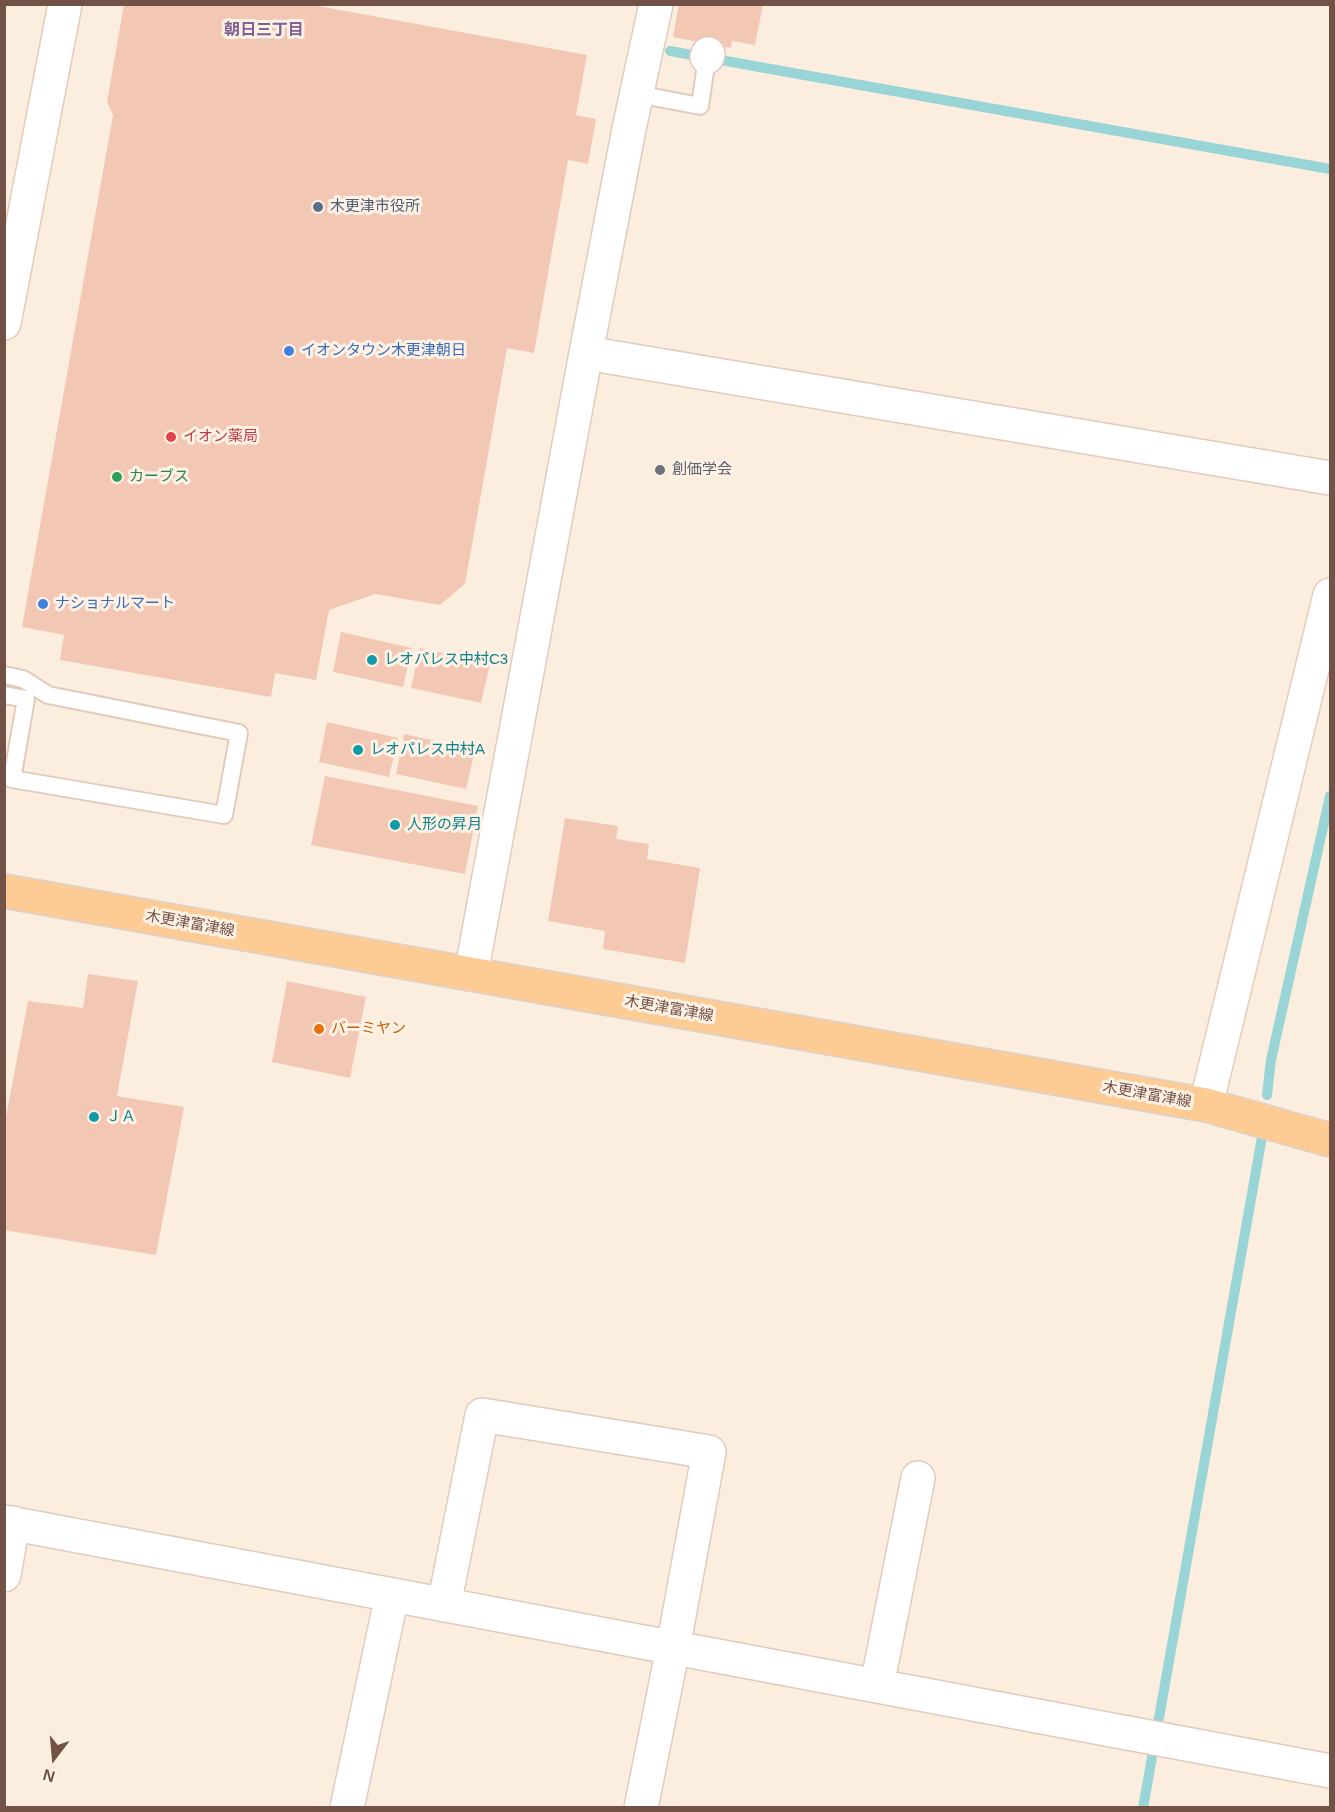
<!DOCTYPE html>
<meta charset="utf-8">
<style>
body{margin:0}
#map{position:relative;width:1335px;height:1812px;overflow:hidden;background:#fceede;font-family:Helvetica,sans-serif}
canvas{display:block}
.frame{position:absolute;inset:0;border:6px solid #725246;pointer-events:none}
.north{position:absolute;left:24px;top:1728px;width:60px;height:60px;-webkit-text-stroke:4px #fff2e5;paint-order:stroke;rotate:196deg;font-size:16px;font-weight:700;line-height:24px;text-align:center;color:#725246}
.north::after{content:'';display:block;margin:auto;width:21px;height:27px;background:#725246;clip-path:polygon(50% 0,100% 100%,50% 72%,0 100%)}
</style>
<div id="map">
<canvas width="1335" height="1812"></canvas>
<div class="frame"></div>
<div class="north">N</div>
</div>
<script>
const ctx = document.querySelector('canvas').getContext('2d');
ctx.lineJoin = 'round';
const toPath = rows => new Path2D(rows.map(r => 'M' + r).join(''));
function stroke(path, color, width, dash) { ctx.strokeStyle = color; ctx.lineWidth = width; ctx.lineCap = dash ? 'butt' : 'round'; ctx.setLineDash(dash || []); ctx.stroke(path); }
function fillPath(path, color) { ctx.fillStyle = color; ctx.fill(path, 'evenodd'); }
function label(font, color, halo, rows, align = 'center') {
  ctx.font = font + ' Helvetica,"Noto Sans JP",sans-serif'; ctx.lineWidth = 6; ctx.setLineDash([]); ctx.textBaseline = 'middle'; ctx.strokeStyle = halo; ctx.fillStyle = color; for (const [text, x, y, turn = 0] of rows) {
    ctx.save(); ctx.translate(x, y); ctx.rotate((+turn || 0) * Math.PI / 180); ctx.textAlign = isNaN(turn) ? turn : align; if (halo) ctx.strokeText(text, 0, 0); ctx.fillText(text, 0, 0); ctx.restore();
  }
}
stroke(toPath([
 [670,51,1330,169],
 [1267,1095,1271,1060,1330,796],
 [1143,1808,1262,1137]
]), '#99d4d7', 10);
fillPath(toPath([
 [124,4,307,4,587,55,576,115,596,119,588,164,568,160,534,353,507,348,465,584,440,605,375,594,329,610,316,680,275,673,271,697,60,660,64,635,22,627,113,115,107,102],
 [679,4,763,4,755,45,732,41,731,48,673,37],
 [341,632,412,648,403,687,333,672],
 [420,648,490,664,481,703,411,688],
 [327,722,398,738,389,777,319,762],
 [404,734,475,750,466,789,396,774],
 [325,776,478,806,465,874,311,845],
 [565,818,618,826,616,839,649,844,647,859,700,868,685,963,603,949,605,931,548,921],
 [88,974,138,981,117,1096,184,1107,156,1255,4,1230,4,1127,28,1001,83,1008],
 [287,981,366,997,350,1078,272,1062]
]), '#f2c8b5');
const lane = toPath([
 [637,94,700,106,707,57],
 [4,675,23,679,48,695,239,733,224,815,12,779,26,699,4,695]
]);
const street = toPath([
 [707,57,708,54],
 [586,353,1330,478],
 [471,974,586,353,629,129,656,4],
 [4,1522,1330,1771],
 [4,1575,13,1523],
 [444,1605,482,1415,709,1452,673,1648,641,1808],
 [877,1686,918,1478],
 [347,1808,392,1595]
]);
const secondary = toPath([
 [4,323,65,4],
 [1206,1105,1330,595]
]);
const primary = toPath([
 [4,891,1206,1105,1330,1140]
]);
stroke(lane, '#e2cbbd', 20);
stroke(street, '#e2cbbd', 36);
stroke(secondary, '#e7cbba', 36);
stroke(primary, '#dad2cf', 36);
stroke(lane, '#fff', 16);
stroke(street, '#fff', 33);
stroke(secondary, '#fff', 33);
stroke(primary, '#fdcc94', 33);
for (const [x, y, r, color] of [
 [318,207,6,"#5c6f8a"],
 [289,351,6,"#3f7fe0"],
 [171,437,6,"#e0444e"],
 [660,470,6,"#6b7280"],
 [117,477,6,"#2e9e5b"],
 [43,604,6,"#3f7fe0"],
 [372,660,6,"#0f9aa8"],
 [358,750,6,"#0f9aa8"],
 [395,825,6,"#0f9aa8"],
 [319,1029,6,"#e8710a"],
 [94,1117,6,"#0f9aa8"]
]) { const dot = new Path2D(); dot.arc(x, y, r, 0, 2 * Math.PI); ctx.fillStyle = color; ctx.fill(dot); stroke(dot, '#fff2e5', 2); }
label('15px', '#4e5e75', '#fff2e5', [
 ["木更津市役所",330,207]
], 'left');
label('15px', '#366cbe', '#fff2e5', [
 ["イオンタウン木更津朝日",301,351],
 ["ナショナルマート",55,604]
], 'left');
label('15px', '#be3a42', '#fff2e5', [
 ["イオン薬局",183,437]
], 'left');
label('15px', '#5b616d', '#fff2e5', [
 ["創価学会",672,470]
], 'left');
label('15px', '#27864d', '#fff2e5', [
 ["カーブス",129,477]
], 'left');
label('15px', '#0d838f', '#fff2e5', [
 ["レオパレス中村C3",384,660],
 ["レオパレス中村A",370,750],
 ["人形の昇月",407,825],
 ["ＪＡ",106,1117]
], 'left');
label('15px', '#725246', '#fff2e5', [
 ["木更津富津線",190,924,10],
 ["木更津富津線",669,1009,10],
 ["木更津富津線",1147,1095,10]
]);
label('15px', '#c56008', '#fff2e5', [
 ["バーミヤン",331,1029]
], 'left');
label('bold 16px', '#7f6196', '#fff2e5', [
 ["朝日三丁目",264,31]
]);
</script>
